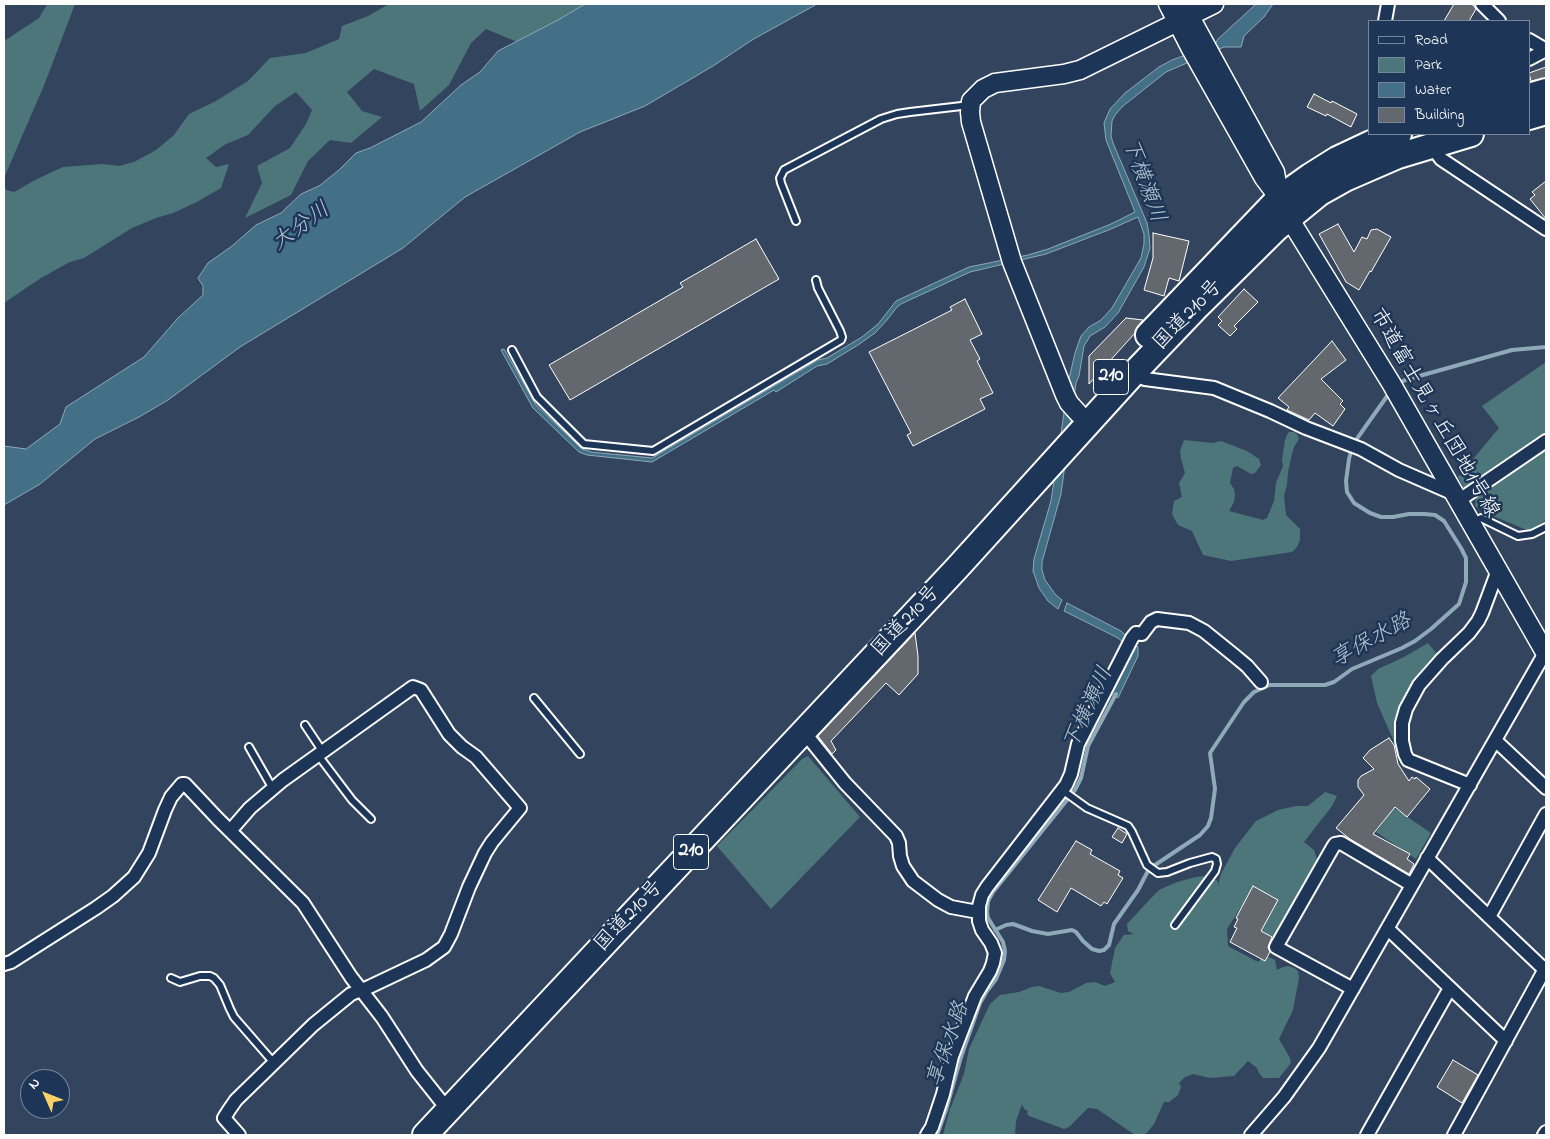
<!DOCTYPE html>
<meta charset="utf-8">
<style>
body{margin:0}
#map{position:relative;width:1550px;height:1139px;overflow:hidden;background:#32445e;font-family:"Indie Flower",sans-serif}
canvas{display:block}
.frame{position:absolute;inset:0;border:5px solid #fff;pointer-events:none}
.legend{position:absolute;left:1368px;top:20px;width:162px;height:115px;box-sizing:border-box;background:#1d3557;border:1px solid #77869a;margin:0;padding:6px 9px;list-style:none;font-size:15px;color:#fff}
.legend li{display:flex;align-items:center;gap:10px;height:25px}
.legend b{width:25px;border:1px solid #77869a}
.north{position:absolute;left:20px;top:1069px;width:50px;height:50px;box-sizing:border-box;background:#1d3557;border:1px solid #77869a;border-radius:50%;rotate:314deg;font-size:14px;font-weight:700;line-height:20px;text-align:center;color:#fff}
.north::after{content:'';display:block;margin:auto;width:18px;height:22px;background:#ffd166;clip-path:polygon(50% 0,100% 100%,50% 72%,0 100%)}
</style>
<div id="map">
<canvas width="1550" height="1139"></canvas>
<div class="frame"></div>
<ul class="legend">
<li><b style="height:6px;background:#1d3557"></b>Road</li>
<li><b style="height:14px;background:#4d767a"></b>Park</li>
<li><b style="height:14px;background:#436f87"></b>Water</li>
<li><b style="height:14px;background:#63676e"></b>Building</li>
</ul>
<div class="north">N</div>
</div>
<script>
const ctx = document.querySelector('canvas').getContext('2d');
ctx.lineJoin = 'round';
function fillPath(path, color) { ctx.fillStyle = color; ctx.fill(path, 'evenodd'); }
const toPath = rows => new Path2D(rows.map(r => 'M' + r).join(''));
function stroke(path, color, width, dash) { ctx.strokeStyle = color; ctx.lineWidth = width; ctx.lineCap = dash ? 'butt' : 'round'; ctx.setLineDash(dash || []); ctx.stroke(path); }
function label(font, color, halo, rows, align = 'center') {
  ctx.font = font + ' "Indie Flower","Klee One",sans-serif'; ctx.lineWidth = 5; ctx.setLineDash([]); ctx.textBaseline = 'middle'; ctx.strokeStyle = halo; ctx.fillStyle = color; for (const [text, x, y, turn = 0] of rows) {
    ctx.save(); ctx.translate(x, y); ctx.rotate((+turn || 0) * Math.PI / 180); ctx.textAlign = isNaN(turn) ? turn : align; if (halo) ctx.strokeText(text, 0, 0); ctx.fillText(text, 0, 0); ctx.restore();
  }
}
fillPath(toPath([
 [47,4,75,4,45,83,4,178,4,41,39,18],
 [389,4,589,4,522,44,486,29,471,43,449,85,420,111,414,84,374,69,347,92,362,111,382,117,351,143,330,140,308,161,291,195,245,218,262,183,257,166,290,148,306,124,312,110,296,92,275,106,248,135,226,144,206,158,216,167,229,164,221,188,195,203,173,213,156,218,132,228,84,258,70,262,41,278,4,303,4,185,6,190,14,192,35,180,63,167,102,164,119,166,134,162,156,150,174,135,189,114,216,101,248,81,270,58,306,53,339,39,342,26,368,16],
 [1546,362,1546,435,1466,492,1458,477,1499,428,1482,406],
 [1289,432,1294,432,1297,434,1299,439,1294,447,1291,458,1288,472,1287,485,1284,496,1286,515,1300,529,1300,540,1297,547,1292,552,1231,561,1203,555,1192,531,1178,525,1172,514,1174,501,1182,497,1179,483,1185,473,1181,459,1180,451,1184,440,1213,443,1221,441,1247,451,1259,459,1261,465,1255,473,1251,474,1237,466,1233,468,1230,483,1234,489,1235,495,1234,502,1229,511,1263,520,1267,518,1274,501,1276,483,1283,466,1282,459,1285,440,1287,435],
 [1546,449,1546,520,1529,531,1491,515,1475,506,1476,497],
 [1428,643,1438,655,1410,688,1400,705,1397,720,1397,746,1396,746,1377,703,1371,676,1378,669,1404,657],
 [808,756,860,817,771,909,717,846,802,759],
 [1325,792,1337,796,1332,806,1304,842,1314,850,1318,862,1276,939,1261,931,1278,900,1258,889,1243,904,1227,929,1228,946,1258,962,1263,957,1269,957,1275,960,1277,970,1283,967,1288,966,1294,968,1298,971,1299,978,1293,1010,1279,1039,1290,1058,1291,1063,1279,1078,1263,1078,1259,1073,1257,1068,1248,1061,1234,1076,1210,1078,1193,1074,1185,1077,1179,1083,1181,1087,1178,1095,1169,1102,1164,1102,1154,1124,1145,1135,1135,1135,1097,1109,1088,1108,1069,1127,1064,1129,1029,1116,1027,1114,1028,1111,1024,1109,1022,1104,1016,1121,1015,1135,943,1135,950,1109,964,1074,969,1049,990,1004,1000,995,1019,992,1032,987,1039,986,1061,993,1069,992,1086,983,1095,982,1105,986,1115,982,1110,973,1115,948,1124,935,1134,934,1128,931,1127,924,1153,896,1159,890,1177,882,1196,877,1205,876,1218,881,1218,886,1221,874,1235,848,1256,821,1278,810,1296,806,1308,806],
 [1394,808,1431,833,1416,859,1376,832]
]), '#4d767a');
const water = toPath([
 [585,4,817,4,752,40,713,66,645,106,580,132,465,197,403,248,240,347,168,400,139,417,95,439,40,484,4,505,4,446,26,449,60,424,66,407,144,357,178,318,203,295,203,286,198,278,208,263,232,246,256,225,281,213,301,194,319,186,339,170,356,153,370,148,421,122,461,85,480,72,498,51,558,20,585,4],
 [1256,4,1273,4,1264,17,1244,36,1241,47,1224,47,1166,72,1123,106,1115,115,1112,121,1111,136,1113,143,1147,223,1149,235,1150,248,1144,267,1118,313,1105,327,1090,336,1084,346,1079,376,1076,383,1061,494,1042,562,1042,570,1045,580,1055,594,1062,600,1058,609,1048,601,1039,588,1033,571,1034,559,1051,501,1069,379,1075,353,1081,336,1089,327,1101,320,1112,308,1141,258,1144,244,1144,234,1138,217,1111,229,1046,254,970,272,901,304,897,307,887,320,875,333,858,345,827,364,817,366,776,392,774,390,652,462,587,455,579,452,533,408,501,350,504,349,536,405,582,449,591,452,652,458,818,360,827,358,862,337,878,324,896,301,969,267,1028,255,1048,249,1111,224,1135,212,1106,140,1104,123,1110,109,1125,93,1159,67,1172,60,1215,44,1218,39,1256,4],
 [1067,603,1121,631,1138,647,1138,656,1118,698,1111,694,1130,654,1124,643,1118,638,1064,611,1067,603]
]);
fillPath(water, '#436f87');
stroke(water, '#8ea9b7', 1);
stroke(toPath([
 [1397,385,1405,380,1512,350,1546,347],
 [995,930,1006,925,1013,924,1032,931,1048,934,1072,930,1076,932,1083,941,1092,949,1099,951,1104,950,1109,945,1114,924,1138,890,1149,869,1200,835,1208,826,1211,818,1215,789,1210,753,1244,702,1254,692,1270,685,1325,685,1334,682,1352,669,1402,648,1415,641,1431,629,1459,604,1466,582,1466,558,1461,548,1444,521,1435,515,1424,514,1409,514,1393,517,1381,517,1370,513,1354,503,1347,492,1346,481,1349,459,1352,448,1356,440,1390,392],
 [937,1135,946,1110,961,1057,980,1003,987,991,996,979,1004,960,1005,951,1003,942,988,918,987,912,988,901,993,892,1075,790,1081,778,1088,746,1116,694]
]), '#8ea9b7', 4);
const building = toPath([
 [1454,4,1471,4,1474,6,1476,9,1469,21,1444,21,1454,4],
 [1546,67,1546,78,1531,81,1529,73,1546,67],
 [1314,94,1331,103,1332,101,1357,114,1351,127,1327,114,1326,116,1307,107,1314,94],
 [1546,181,1546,219,1530,199,1535,195,1532,192,1546,181],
 [1338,224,1354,252,1362,237,1367,239,1371,230,1377,229,1391,237,1371,272,1370,271,1359,290,1346,282,1319,234,1338,224],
 [1153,233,1189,241,1179,281,1169,278,1164,296,1144,290,1153,258,1153,233],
 [756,239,779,279,570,400,549,365,683,287,680,283,756,239],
 [1244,289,1258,302,1234,326,1237,329,1230,336,1218,325,1222,321,1218,317,1244,289],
 [965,299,982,334,970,340,980,359,977,361,993,393,980,399,985,409,913,446,907,435,911,433,869,352,952,310,950,307,965,299],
 [1126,318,1143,320,1138,326,1135,333,1089,384,1089,356,1126,318],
 [1332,341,1346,360,1321,379,1343,401,1340,404,1345,409,1333,426,1315,413,1309,420,1287,410,1289,407,1278,398,1332,341],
 [915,633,918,656,918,674,899,695,886,683,831,741,836,750,832,754,818,736,915,633],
 [1389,738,1394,745,1398,764,1409,781,1412,777,1415,779,1416,777,1430,789,1407,817,1395,807,1373,834,1410,854,1407,859,1414,864,1409,874,1350,839,1336,828,1364,795,1358,787,1358,780,1361,776,1374,769,1363,758,1370,750,1389,738],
 [1118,828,1127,834,1122,843,1112,837,1118,828],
 [1076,841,1092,850,1090,854,1120,871,1118,875,1123,878,1107,904,1104,902,1101,906,1071,888,1057,912,1038,900,1076,841],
 [1253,886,1278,900,1261,931,1272,937,1268,947,1270,952,1265,961,1230,942,1237,928,1234,927,1238,919,1236,918,1253,886],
 [1453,1060,1478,1075,1462,1103,1437,1087,1453,1060]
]);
fillPath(building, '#63676e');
stroke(building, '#fff', 1);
const lane = toPath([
 [796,221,781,183,780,178,784,170,881,119,897,114,910,112,970,105],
 [512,350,537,397,584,444,653,451,841,340,842,337,840,331,818,288,816,280],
 [1472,523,1481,518,1518,536,1532,534,1546,527],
 [534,698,580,754],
 [305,725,323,752],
 [249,747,273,789],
 [318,755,352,800,371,819],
 [1062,790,1087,808,1128,826,1132,832,1147,865,1158,873,1167,872,1190,863,1212,857,1216,859,1217,864,1215,871,1175,925],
 [171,978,180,982,200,976,210,976,214,978,220,985,230,1009,234,1017,274,1063]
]);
const street = toPath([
 [1482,4,1499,21],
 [1385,21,1388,4],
 [1529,40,1541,47,1544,51],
 [1529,59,1546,50],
 [1431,145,1441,159,1546,229],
 [1133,374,1145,379,1214,388,1270,411,1306,428,1361,449,1399,470,1454,494],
 [1458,501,1546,441],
 [804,732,845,783,896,836,899,843,900,856,903,866,913,881,938,900,951,907,978,912],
 [1495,740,1546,788],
 [1470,785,1408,760,1405,754,1402,741,1402,723,1406,709,1419,685,1442,659,1469,633,1478,621,1482,613,1498,570],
 [230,831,250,808,283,780,413,687,421,690,449,734,462,747,476,757,520,808,492,842,485,853,469,887,451,934,444,947,426,960,369,987,351,994,313,1025,236,1100,229,1110,224,1118,239,1135],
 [1427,858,1546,971],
 [1489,917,1546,814],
 [1388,929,1506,1041],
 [4,964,11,962,96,908,113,896,134,877,149,853,165,810,171,797,182,784,185,784,218,819,303,903,351,977,382,1017,417,1071,448,1110],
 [1353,989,1276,947,1333,847,1335,844,1341,843,1412,885],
 [927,1135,932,1127,943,1094,952,1056,975,996,990,971,993,963,995,953,991,943,982,930,979,921,979,906,982,895,987,887,1066,785,1071,774,1078,744,1132,638,1136,633,1142,634,1151,622,1157,619,1189,623,1204,631,1235,656,1247,666,1261,682],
 [1251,1135,1284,1097,1319,1048,1546,651],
 [1367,1135,1450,988],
 [1454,1135,1546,967],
 [1544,1135,1546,1132]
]);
const secondary = toPath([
 [1168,4,1190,47,1264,178,1279,198,1289,218,1391,383,1546,654],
 [1183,4,1275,172,1279,195],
 [1079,414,1069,403,1065,395,1012,262,971,122,970,112,971,101,983,89,995,83,1064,74,1080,70,1214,4]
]);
const highway = toPath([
 [1529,96,1546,91],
 [1529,117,1546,112],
 [1148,335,1279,198,1310,176,1337,159,1371,143,1399,134],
 [425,1135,957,568,1133,374,1196,308,1276,229,1320,193,1345,179,1398,156,1471,134]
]);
stroke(lane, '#fff', 10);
stroke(street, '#fff', 16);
stroke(secondary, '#fff', 21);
stroke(highway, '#fff', 28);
stroke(lane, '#1d3557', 6);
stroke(street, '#1d3557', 12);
stroke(secondary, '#1d3557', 18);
stroke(highway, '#1d3557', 24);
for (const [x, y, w] of [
 [1111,377,35],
 [691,852,35]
]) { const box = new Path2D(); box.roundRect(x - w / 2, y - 17.5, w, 35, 4); ctx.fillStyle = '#1d3557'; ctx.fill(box); stroke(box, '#fff', 1); }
label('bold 20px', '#fff', null, [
 ["210",1111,377],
 ["210",691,852]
]);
label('21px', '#fff', '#1d3557', [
 ["国道210号",1189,316,-46],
 ["市道富士見ヶ丘団地1号線",1433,414,60],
 ["国道210号",907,622,-47],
 ["国道210号",630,917,-47]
]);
label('italic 22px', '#b4c5cf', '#1d3557', [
 ["下横瀬川",1142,181,70],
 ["大分川",302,228,-36],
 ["享保水路",1372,642,-29],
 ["下横瀬川",1090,709,-65],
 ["享保水路",950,1045,-71]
]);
</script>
